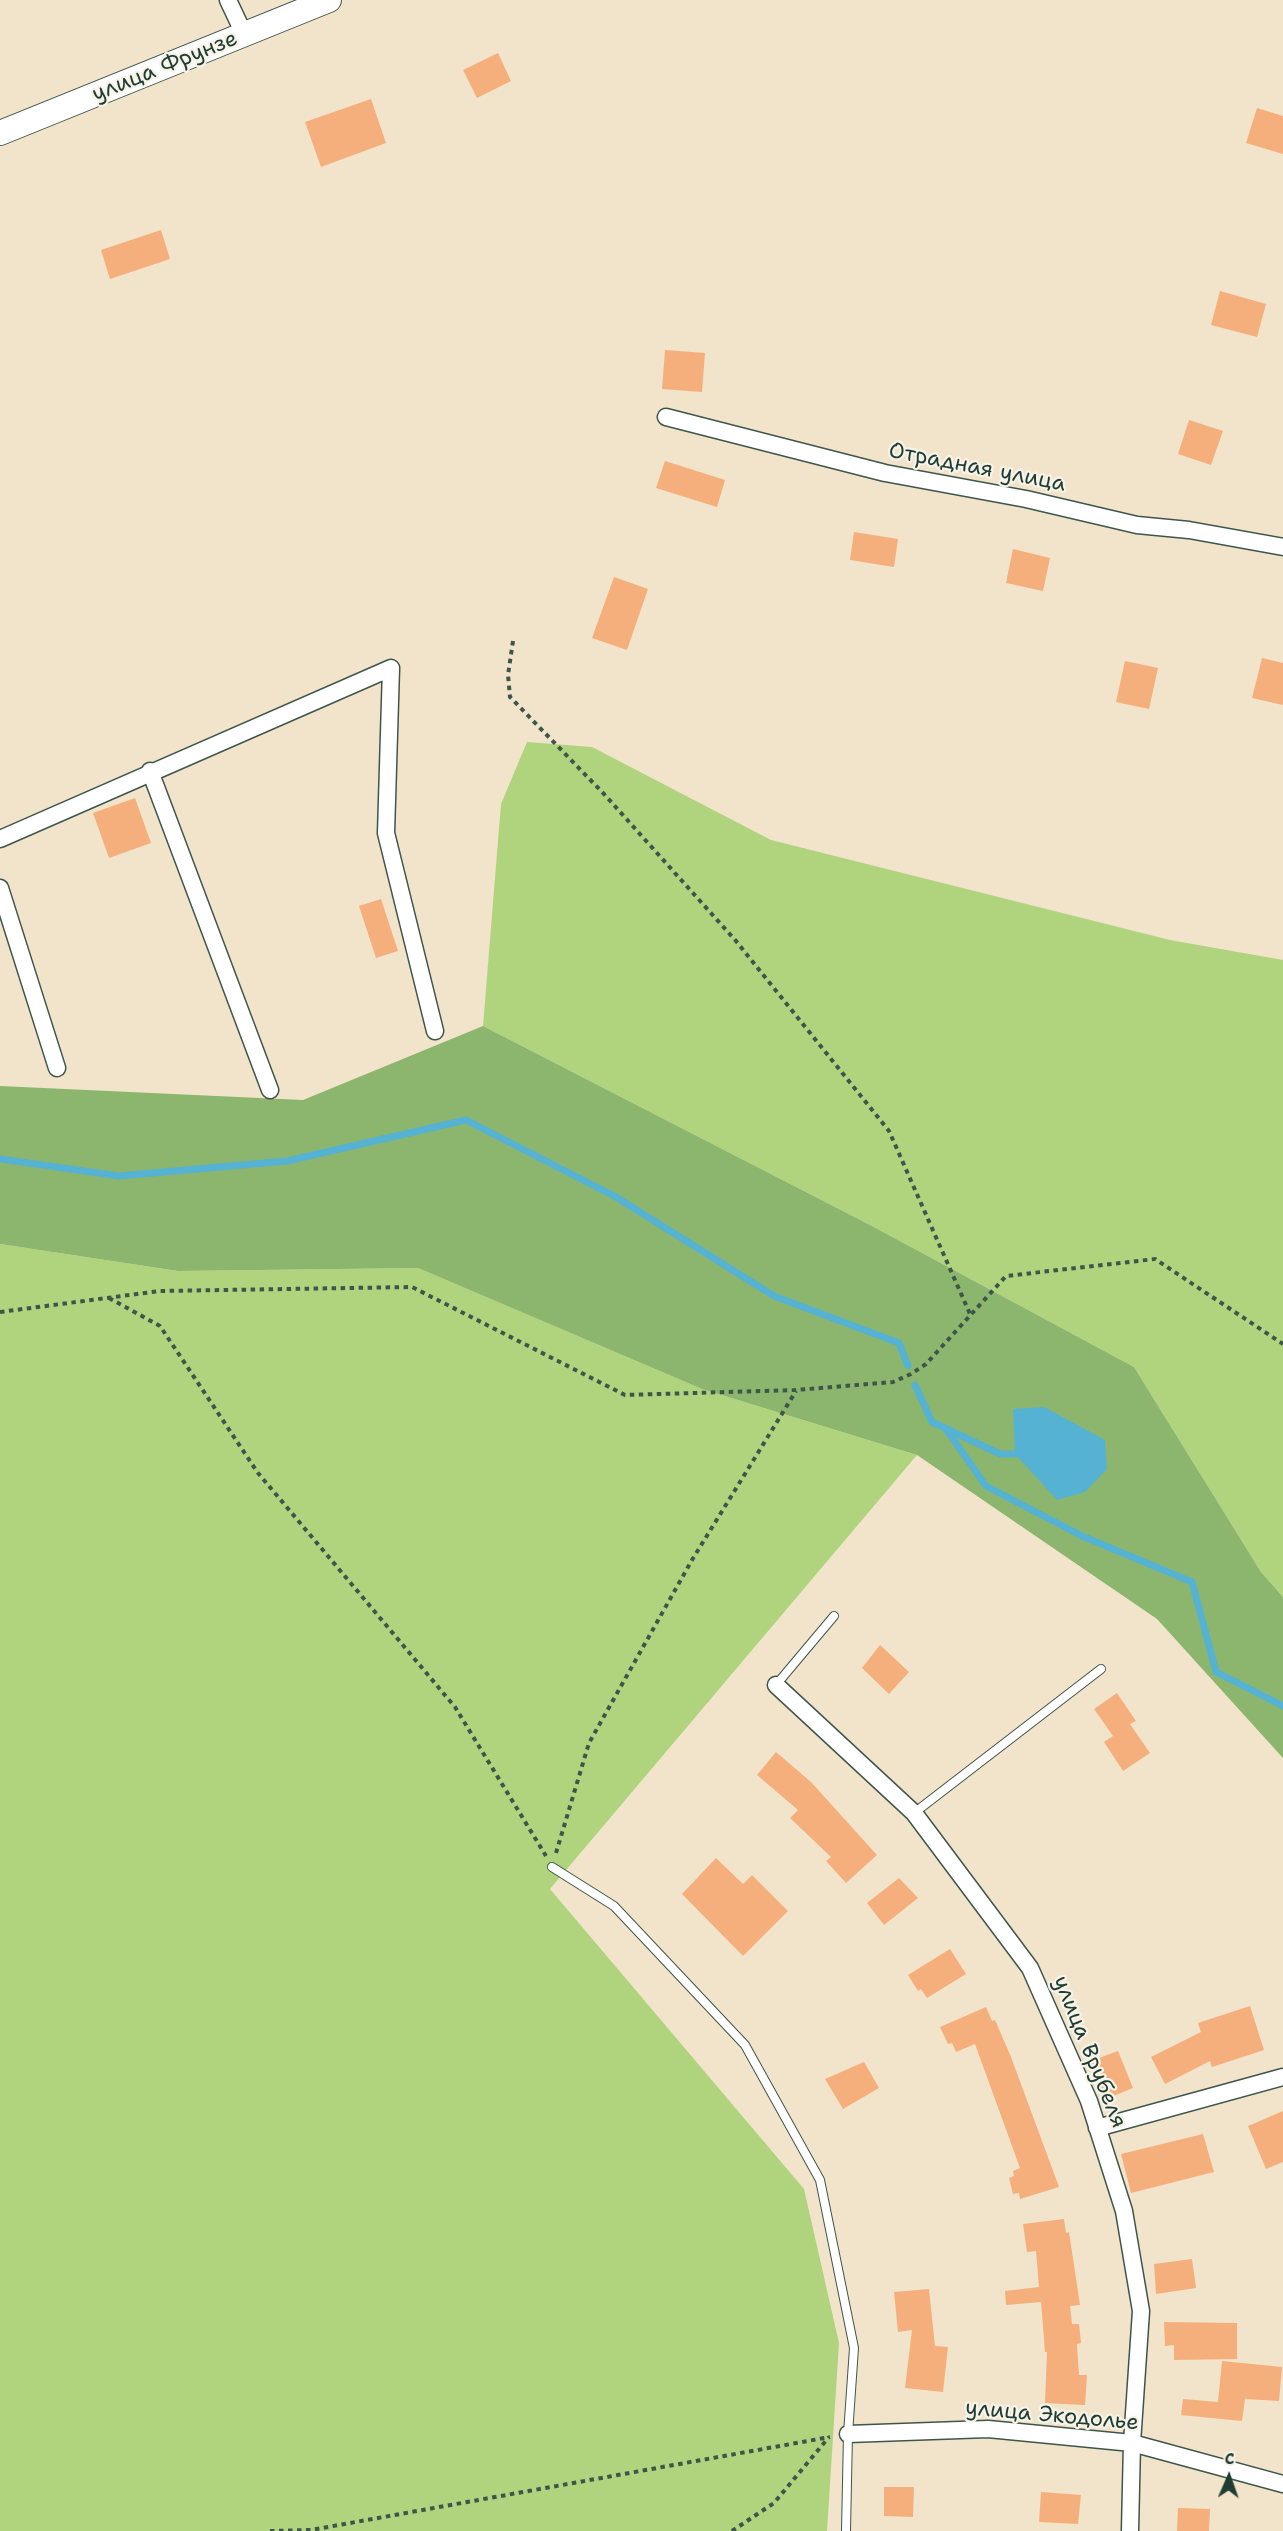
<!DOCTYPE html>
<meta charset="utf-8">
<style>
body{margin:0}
#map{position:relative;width:1283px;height:2531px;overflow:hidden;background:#f1e4ca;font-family:"Shantell Sans",sans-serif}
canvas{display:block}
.north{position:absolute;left:1199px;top:2447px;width:60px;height:60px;-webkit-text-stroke:4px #f7f3e8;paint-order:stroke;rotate:2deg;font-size:16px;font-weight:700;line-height:24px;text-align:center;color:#1f3d34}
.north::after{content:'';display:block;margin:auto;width:21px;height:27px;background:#1f3d34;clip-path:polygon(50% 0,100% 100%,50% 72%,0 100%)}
</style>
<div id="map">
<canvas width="1283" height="2531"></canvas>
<div class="north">С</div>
</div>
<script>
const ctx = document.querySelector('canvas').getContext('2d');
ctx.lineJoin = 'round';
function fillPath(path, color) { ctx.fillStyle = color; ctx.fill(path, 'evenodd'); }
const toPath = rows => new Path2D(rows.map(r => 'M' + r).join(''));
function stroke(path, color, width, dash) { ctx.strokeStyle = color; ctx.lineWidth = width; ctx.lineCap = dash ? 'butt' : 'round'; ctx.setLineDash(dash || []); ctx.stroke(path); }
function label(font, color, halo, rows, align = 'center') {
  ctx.font = font + ' "Shantell Sans",sans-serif'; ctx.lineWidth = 4.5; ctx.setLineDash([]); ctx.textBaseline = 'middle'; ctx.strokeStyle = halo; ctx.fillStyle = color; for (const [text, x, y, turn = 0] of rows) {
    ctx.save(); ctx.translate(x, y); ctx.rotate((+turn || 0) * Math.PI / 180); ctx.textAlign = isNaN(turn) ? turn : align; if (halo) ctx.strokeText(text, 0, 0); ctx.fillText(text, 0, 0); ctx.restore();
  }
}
fillPath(toPath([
 [527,742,592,747,771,840,1170,940,1283,960,1283,1597,1261,1572,1134,1367,872,1226,483,1026,501,804],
 [0,1244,178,1271,418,1268,702,1389,917,1455,550,1889,804,2189,839,2343,827,2531,0,2531]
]), '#b0d47e');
fillPath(toPath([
 [483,1026,872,1226,1134,1367,1261,1572,1283,1597,1283,1758,1157,1619,917,1455,702,1389,418,1268,178,1271,0,1244,0,1086,303,1100]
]), '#8cb66d');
fillPath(toPath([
 [1044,1407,1105,1440,1107,1469,1085,1492,1057,1500,1015,1454,1013,1409]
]), '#55b2d3');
stroke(toPath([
 [0,1159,119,1176,287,1161,466,1120,616,1197,774,1296,899,1343,908,1366],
 [915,1385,932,1422,1000,1454,1015,1454],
 [946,1429,986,1486,1082,1536,1192,1582,1216,1672,1283,1706]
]), '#55b2d3', 7);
fillPath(toPath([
 [498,53,511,81,477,98,463,70],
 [371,99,386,143,321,167,305,122],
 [1257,108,1283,116,1283,154,1246,143],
 [161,230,170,259,110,279,101,250],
 [1220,291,1266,304,1257,337,1211,325],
 [665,350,705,353,702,392,662,389],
 [1189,420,1223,431,1211,465,1178,454],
 [665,461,725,480,717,507,656,488],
 [854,532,898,539,894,567,850,560],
 [1013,549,1050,558,1043,591,1006,583],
 [614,577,648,589,627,650,592,638],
 [1262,658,1283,663,1283,705,1252,698],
 [1125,661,1158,668,1149,709,1116,702],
 [135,798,151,843,109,858,93,813],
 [381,899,398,951,376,958,359,906],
 [880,1645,909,1672,889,1694,862,1668],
 [1117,1693,1136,1721,1130,1724,1150,1753,1123,1771,1104,1742,1113,1736,1094,1709],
 [776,1752,811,1782,877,1855,846,1883,826,1861,831,1857,790,1818,798,1810,757,1775],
 [716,1858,743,1884,752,1875,788,1911,743,1956,682,1894],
 [899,1878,918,1898,884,1925,867,1903],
 [950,1949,966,1974,927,1998,921,1989,918,1991,908,1975],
 [1250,2006,1264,2050,1212,2067,1210,2061,1165,2084,1151,2057,1201,2032,1198,2023],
 [986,2007,992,2021,995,2020,1011,2057,1059,2187,1020,2199,1019,2193,1013,2194,1009,2178,1014,2176,1013,2171,1020,2168,975,2044,956,2052,952,2043,948,2044,940,2027],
 [1118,2051,1133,2088,1111,2097,1109,2093,1104,2096,1091,2061],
 [864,2062,879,2088,843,2109,825,2079],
 [1283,2111,1283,2162,1266,2169,1248,2126],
 [1203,2134,1214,2172,1131,2193,1121,2154],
 [1064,2219,1066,2233,1069,2232,1080,2305,1070,2306,1072,2324,1079,2324,1081,2343,1077,2344,1079,2375,1087,2375,1085,2405,1045,2403,1047,2352,1045,2352,1041,2302,1006,2305,1005,2291,1039,2287,1036,2251,1027,2252,1023,2224],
 [1192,2259,1196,2288,1156,2294,1154,2264],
 [929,2289,935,2346,948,2347,943,2392,905,2388,912,2330,898,2332,894,2292],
 [1164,2322,1237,2323,1237,2359,1174,2360,1174,2345,1165,2346],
 [1222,2361,1282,2367,1279,2401,1245,2399,1242,2421,1181,2415,1183,2399,1218,2402],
 [884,2487,914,2487,913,2517,884,2516],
 [1041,2492,1081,2495,1078,2524,1039,2522],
 [1178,2508,1210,2509,1209,2531,1177,2531]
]), '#f5af7c');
const lane = toPath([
 [776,1685,834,1616],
 [914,1813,1101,1669],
 [552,1867,614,1906,745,2045,820,2180,854,2348,848,2434,846,2531]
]);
const street = toPath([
 [228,0,244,34],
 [666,417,885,473,1026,499,1137,525,1189,530,1283,547],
 [150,771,270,1090],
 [0,839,391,668,386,833,435,1031],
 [0,888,57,1068],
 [776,1685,914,1813,1030,1968,1089,2101,1124,2211,1141,2311,1132,2443,1130,2531],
 [1097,2128,1283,2077],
 [848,2434,988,2429,1132,2443,1283,2484]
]);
const secondary = toPath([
 [0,133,329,0]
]);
stroke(lane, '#3e564a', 10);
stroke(street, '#3e564a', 19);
stroke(secondary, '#3e564a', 26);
stroke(toPath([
 [513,641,508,675,510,697,604,794,736,941,889,1131,970,1314],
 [109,1298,160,1326,258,1473,455,1707,546,1856],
 [0,1312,160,1291,412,1287,625,1395,796,1390,893,1382,911,1374,926,1364,1006,1276,1155,1259,1283,1344],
 [556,1853,589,1743,692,1560,796,1391],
 [270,2531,311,2530,830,2437],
 [732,2531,774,2503,829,2437]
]), '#3e564a', 4, [4.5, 4.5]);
stroke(lane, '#fff', 8);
stroke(street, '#fff', 16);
stroke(secondary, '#fff', 24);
label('22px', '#1f3d34', '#f7f3e8', [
 ["улица Фрунзе",165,67,-22],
 ["Отрадная улица",977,468,11],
 ["улица Врубеля",1089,2052,68],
 ["улица Экодолье",1052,2416,5]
]);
</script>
